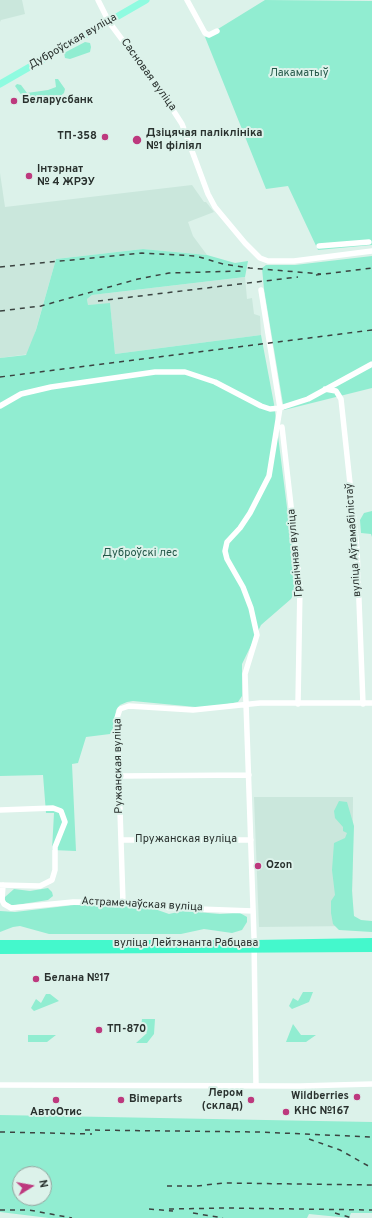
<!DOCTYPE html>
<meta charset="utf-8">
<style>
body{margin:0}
#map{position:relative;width:372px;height:1218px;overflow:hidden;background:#dcf2ea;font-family:Overpass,sans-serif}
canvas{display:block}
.north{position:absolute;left:12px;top:1166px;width:40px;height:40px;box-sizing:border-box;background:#dcf2ea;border:1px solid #94a59f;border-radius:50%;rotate:79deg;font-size:11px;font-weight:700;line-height:16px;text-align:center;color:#29312e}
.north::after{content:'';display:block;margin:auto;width:14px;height:18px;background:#bd397e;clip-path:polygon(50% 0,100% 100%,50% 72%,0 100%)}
</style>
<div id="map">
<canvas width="372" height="1218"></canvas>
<div class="north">N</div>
</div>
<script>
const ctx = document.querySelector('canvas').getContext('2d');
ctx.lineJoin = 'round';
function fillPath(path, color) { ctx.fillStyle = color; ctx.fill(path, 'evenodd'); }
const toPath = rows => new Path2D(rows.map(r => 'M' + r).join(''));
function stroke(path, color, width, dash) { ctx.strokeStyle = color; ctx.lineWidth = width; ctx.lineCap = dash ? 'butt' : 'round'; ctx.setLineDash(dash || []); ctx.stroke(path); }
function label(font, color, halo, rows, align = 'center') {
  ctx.font = font + ' Overpass,sans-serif'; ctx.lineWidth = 4; ctx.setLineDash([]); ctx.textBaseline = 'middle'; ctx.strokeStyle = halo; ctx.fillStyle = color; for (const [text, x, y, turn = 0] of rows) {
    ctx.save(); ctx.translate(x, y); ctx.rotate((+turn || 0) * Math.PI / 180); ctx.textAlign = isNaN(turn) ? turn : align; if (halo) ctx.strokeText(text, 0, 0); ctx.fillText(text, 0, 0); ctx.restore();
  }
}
fillPath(toPath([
 [0,0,22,0,25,14,1,20,0,22],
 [0,173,5,207,192,185,204,202,206,202,214,212,188,222,193,236,207,255,143,249,56,259,29,354,0,358],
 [245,277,247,299,252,298,254,314,260,316,261,335,115,354,110,304,88,305,87,299,92,295],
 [254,797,353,797,352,926,259,927]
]), '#cae7dc');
fillPath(toPath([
 [265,0,372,1,372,245,318,250,288,186,266,189,205,37],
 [85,42,90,43,91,47,90,52,70,59,65,58,64,53],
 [55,79,58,79,65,89,64,93,57,99,27,103,15,86,17,84,21,85,27,93,48,90,56,87],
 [143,249,207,255,235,263,248,261,245,277,92,295,87,299,88,305,110,303,115,354,261,335,274,404,297,587,291,599,261,625,242,664,242,696,238,702,206,708,133,701,127,702,120,705,116,710,114,726,110,734,86,737,78,763,72,764,76,851,52,850,54,813,46,813,43,775,0,776,0,358,26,355,36,330,56,259],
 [372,256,372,388,284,410,264,289,262,268,266,265,295,265],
 [372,511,372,537,371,534,361,533,360,520,364,513],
 [339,801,347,802,354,826,352,891,354,916,361,920,372,921,372,932,339,930,333,924,331,913,331,901,335,895,332,870,334,843,345,838,347,833,343,831,343,827,335,818,334,811],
 [48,888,52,892,53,896,48,900,16,905,10,905,5,901,5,897,14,889,30,891],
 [74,905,149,907,169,914,187,910,196,912,220,914,240,913,247,917,247,922,242,930,232,933,204,929,181,934,49,934,20,926,13,927,0,932,0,911,15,912],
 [303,992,313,992,309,1002,292,1009,289,1006,293,998,298,1001],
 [46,994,50,994,59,1001,34,1011,31,1008,36,999,41,1003],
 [142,1019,155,1019,154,1034,147,1043,136,1043,147,1033,141,1027],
 [293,1024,301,1035,316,1035,306,1042,286,1042],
 [28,1035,56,1035,47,1042,28,1042],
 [0,1115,372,1122,372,1213,351,1213,349,1218,309,1214,307,1218,49,1218,0,1212],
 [20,1174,44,1174,44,1198,20,1198]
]), '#91edd1');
stroke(toPath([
 [98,0,109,22,162,93,182,124,208,194,215,207,245,243,260,258,268,261,294,261,372,251],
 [187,0,205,33,209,35,217,31],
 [319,246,369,242],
 [325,389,336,391,341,399,357,549,363,704],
 [0,406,21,394,51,387,155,372,185,372,215,382,261,406,270,409,280,408,308,399,372,364],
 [282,427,300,585,298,704],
 [119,776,249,775],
 [0,810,53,808,61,811,65,822,55,847,55,870,52,880,40,886,0,885],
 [121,840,251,840],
 [3,885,2,900,4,904,11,908,73,902,146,903,171,908,253,911],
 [123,903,117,718,120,709,129,706,193,710,260,703,372,703],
 [0,1085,300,1086,372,1084],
 [256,1086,254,937,245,674,257,635,251,608,243,587,227,559,225,551,227,542,240,528,250,513,269,476,280,408,261,290]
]), '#fff', 5.5);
stroke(toPath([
 [0,84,146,0]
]), '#8ffbe0', 7);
stroke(toPath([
 [0,944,254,944,372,942],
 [0,950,372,948]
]), '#44f8cc', 8);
stroke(toPath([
 [0,267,142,253,196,256,223,264,250,268,321,274],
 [316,275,372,268],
 [98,301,298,277],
 [0,311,41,306,138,279,169,273,241,271],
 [0,377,372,330],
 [85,1130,259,1132,372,1137],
 [0,1132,92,1134],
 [309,1139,340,1150,372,1168],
 [167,1186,196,1186,225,1183,372,1185],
 [149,1209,173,1211],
 [169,1209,226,1208,372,1210],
 [0,1210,29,1210,72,1218],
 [193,1213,223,1218],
 [335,1213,352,1218]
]), '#3b4441', 1.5, [5, 5]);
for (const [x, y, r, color] of [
 [14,101,4,"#bd397e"],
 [105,137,4,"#bd397e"],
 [137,140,5,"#bd397e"],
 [29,176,4,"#bd397e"],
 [258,866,4,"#bd397e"],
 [36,979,4,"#bd397e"],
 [99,1030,4,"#bd397e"],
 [357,1097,4,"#bd397e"],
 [56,1100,4,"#bd397e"],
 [121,1100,4,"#bd397e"],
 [251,1100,4,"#bd397e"],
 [286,1112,4,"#bd397e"]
]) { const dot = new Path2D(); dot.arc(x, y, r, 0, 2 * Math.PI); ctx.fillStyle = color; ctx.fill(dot); stroke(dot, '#dcf2ea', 1.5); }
label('11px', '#29312e', '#dcf2ea', [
 ["Дуброўская вуліца",73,42,-30],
 ["Сасновая вуліца",148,75,54],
 ["вуліца Аўтамабілістаў",354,540,-94],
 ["Гранічная вуліца",296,553,-95],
 ["Ружанская вуліца",119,766,-91],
 ["Пружанская вуліца",186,840],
 ["Астрамечаўская вуліца",142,905,3],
 ["вуліца Лейтэнанта Рабцава",186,944]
]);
label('11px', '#235748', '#dcf2ea', [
 ["Лакаматыў",299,74],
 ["Дуброўскі лес",140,554]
]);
label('bold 11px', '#29312e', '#dcf2ea', [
 ["Беларусбанк",22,101],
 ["Дзіцячая паліклініка",146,134],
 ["№1 філіял",146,147],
 ["ТП-358",97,137,"right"],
 ["Інтэрнат",37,170],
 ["№ 4 ЖРЭУ",37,183],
 ["Ozon",266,866],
 ["Белана №17",44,979],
 ["ТП-870",107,1030],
 ["Лером",243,1094,"right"],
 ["(склад)",243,1107,"right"],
 ["Wildberries",349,1097,"right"],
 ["Bimeparts",129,1100],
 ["КНС №167",294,1112],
 ["АвтоОтис",56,1113,"center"]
], 'left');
</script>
